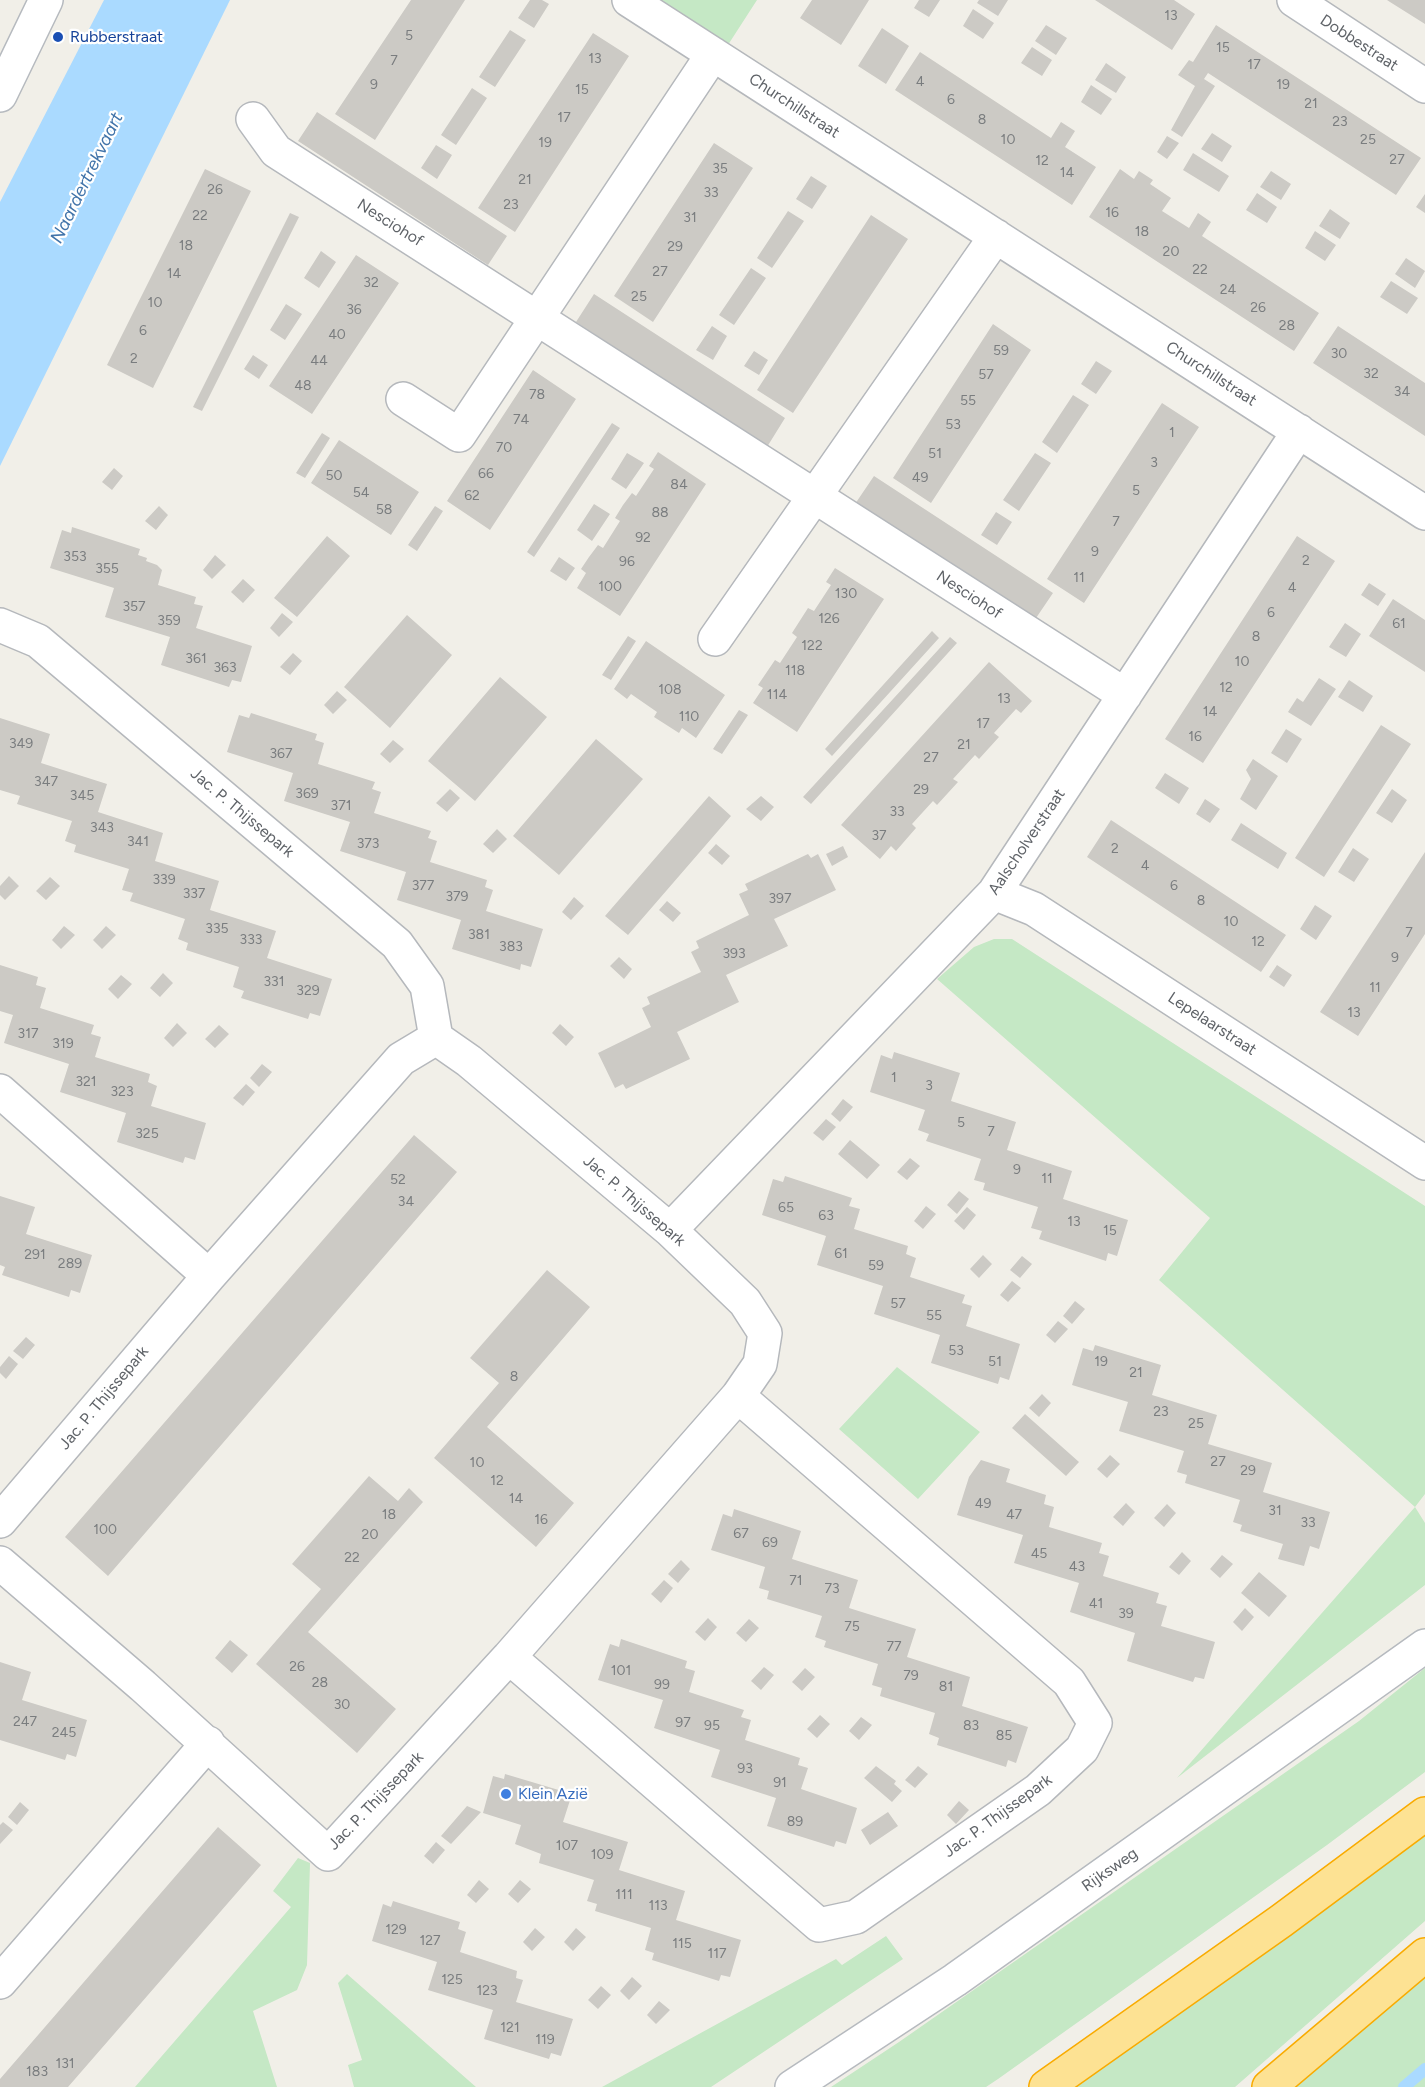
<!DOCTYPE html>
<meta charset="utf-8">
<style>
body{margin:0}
canvas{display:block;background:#f1efe8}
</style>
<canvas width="1425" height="2087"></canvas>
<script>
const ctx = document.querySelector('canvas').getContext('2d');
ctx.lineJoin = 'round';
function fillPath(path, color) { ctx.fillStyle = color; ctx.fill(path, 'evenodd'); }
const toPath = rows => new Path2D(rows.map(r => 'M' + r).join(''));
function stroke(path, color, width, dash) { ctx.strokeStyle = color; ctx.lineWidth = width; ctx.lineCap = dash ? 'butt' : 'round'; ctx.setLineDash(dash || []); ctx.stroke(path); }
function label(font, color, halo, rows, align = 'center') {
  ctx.font = font + ' Figtree,sans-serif'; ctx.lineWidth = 4.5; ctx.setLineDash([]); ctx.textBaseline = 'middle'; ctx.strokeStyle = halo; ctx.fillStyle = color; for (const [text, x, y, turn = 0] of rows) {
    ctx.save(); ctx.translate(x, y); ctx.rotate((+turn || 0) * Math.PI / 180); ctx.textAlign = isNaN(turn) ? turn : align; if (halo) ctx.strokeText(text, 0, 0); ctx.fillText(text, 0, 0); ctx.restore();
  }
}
fillPath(toPath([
 [652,0,757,0,726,48],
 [994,939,1012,939,1425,1206,1425,1494,1415,1507,1425,1523,1425,1585,1177,1778,1415,1507,1159,1280,1210,1218,937,979,974,947],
 [897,1367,980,1432,918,1499,839,1429],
 [1425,1668,1425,1772,1327,1845,998,2079,986,2087,831,2087,899,2042,1359,1721],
 [1425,1826,1425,1921,1235,2087,1066,2087],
 [298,1858,310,1863,307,1965,297,1990,253,2011,277,2087,135,2087,291,1907,273,1891],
 [886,1936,903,1959,711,2087,602,2087,836,1959,842,1965],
 [347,1974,476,2087,354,2087,348,2065,362,2060,338,1983],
 [1425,1976,1425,2087,1293,2087]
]), '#c5e8c5');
fillPath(toPath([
 [104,0,230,0,0,466,0,202]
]), '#aadaff');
stroke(toPath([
 [1404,2087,1425,2069]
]), '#aadaff', 12);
fillPath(toPath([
 [411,0,465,0,375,140,335,114],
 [530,0,542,0,549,4,534,28,518,18],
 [812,0,869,0,841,45,800,18],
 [919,0,940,0,929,17,914,8],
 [979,0,1008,0,998,16,977,3],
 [1095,0,1174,0,1195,14,1172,50],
 [1387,0,1425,0,1425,24,1390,2],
 [973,9,994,23,983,39,963,26],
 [1046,25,1067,38,1056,55,1035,41],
 [1216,25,1421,158,1396,195,1208,73,1204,79,1215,86,1182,137,1171,130,1195,86,1178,75,1189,60,1193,62],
 [882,28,909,46,886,84,858,66],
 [510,30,526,40,495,87,479,77],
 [593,33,629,56,515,232,478,208],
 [1032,47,1052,60,1042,76,1021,63],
 [920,52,1051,138,1061,122,1075,131,1065,147,1096,167,1072,205,895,90],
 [1106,63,1126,77,1116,93,1095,80],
 [1091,85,1112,99,1101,115,1081,102],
 [472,88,487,98,456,145,441,135],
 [317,112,507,236,488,265,298,141],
 [1212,133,1232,146,1222,162,1201,149],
 [1167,136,1179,143,1167,159,1157,152],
 [714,143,753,168,653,322,614,296],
 [436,145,452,155,437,179,421,168],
 [1193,153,1229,176,1219,192,1183,170],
 [205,169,251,191,153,388,107,365],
 [1120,169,1134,179,1139,171,1153,180,1150,184,1171,198,1162,211,1189,228,1198,213,1211,222,1202,236,1319,313,1294,351,1089,217],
 [1271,171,1291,184,1281,200,1260,187],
 [811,176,827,186,812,209,796,199],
 [1257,193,1277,207,1267,223,1246,210],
 [1425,194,1425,213,1416,207],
 [1330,209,1350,223,1340,239,1319,226],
 [788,211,804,221,772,268,757,258],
 [290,213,299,217,202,411,193,407],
 [871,215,908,239,793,413,757,390],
 [1315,231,1336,245,1325,261,1305,248],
 [321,251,336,262,319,288,304,278],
 [356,255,399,283,312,414,269,386],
 [1406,258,1425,271,1415,288,1395,274],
 [751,268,766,278,734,325,719,315],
 [1391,281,1418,298,1407,314,1380,297],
 [594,294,785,418,767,447,576,322],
 [286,304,302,314,285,340,270,330],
 [993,324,1031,350,931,503,893,478],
 [712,326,727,336,713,360,696,350],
 [1338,326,1425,383,1425,436,1313,363],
 [754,351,768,360,759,375,744,366],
 [253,355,268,365,259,379,244,369],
 [1096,361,1112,371,1096,394,1081,384],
 [533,370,576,399,490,530,447,501],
 [1073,395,1089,405,1057,453,1042,442],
 [1162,403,1199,427,1084,603,1047,579],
 [612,423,620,428,534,557,527,552],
 [322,433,330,438,305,478,296,473],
 [339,440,419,492,391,535,311,483],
 [658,452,706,484,620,616,577,588,586,573,581,569,589,557,598,545,603,548,620,521,615,518,623,505,632,493,636,496,654,469,649,466],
 [627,453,644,463,626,489,611,479],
 [1035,453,1051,463,1019,511,1003,500],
 [114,468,123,476,112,490,102,482],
 [874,476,1053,593,1034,621,855,504],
 [594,504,610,514,592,541,577,530],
 [159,506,168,515,156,530,145,521],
 [435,506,443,511,417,551,408,545],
 [996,512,1012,522,997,545,981,535],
 [72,527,140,549,138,555,147,558,146,561,157,565,162,570,158,585,196,597,194,604,203,606,196,628,252,646,241,682,232,680,229,687,161,665,170,637,105,617,114,588,50,568,62,530,71,533],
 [327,536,350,556,297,617,274,598],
 [1297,536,1335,561,1203,763,1165,739],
 [215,555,226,565,212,579,203,570],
 [559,557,575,568,566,581,550,571],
 [835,568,884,599,797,732,753,703,763,688,758,685,775,660,780,663,797,637,792,633,808,608,814,611,831,585,826,582],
 [243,579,255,590,243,603,231,592],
 [1369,583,1386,594,1378,606,1361,595],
 [1393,599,1425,620,1425,672,1369,636],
 [282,613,293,622,279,637,270,628],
 [407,615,452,655,390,728,344,687],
 [1345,623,1361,634,1346,657,1329,647],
 [932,631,939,638,832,756,825,749],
 [628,636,636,641,611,680,602,675],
 [950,637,957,643,811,804,803,797],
 [646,641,725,695,696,738,682,728,679,733,654,717,657,712,631,694,627,699,614,689],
 [293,653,302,661,290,675,280,667],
 [989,662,1032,701,1021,713,1016,709,994,733,999,737,979,759,975,755,953,779,958,782,937,805,933,801,912,824,916,828,896,851,891,846,880,859,841,825],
 [500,677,547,717,475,801,428,761],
 [1319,678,1336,689,1311,726,1288,712,1297,698,1303,702],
 [1349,680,1373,696,1363,712,1338,697],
 [337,691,347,700,333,714,324,705],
 [739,710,748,715,722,754,713,749],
 [251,713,317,734,315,740,324,743,318,764,375,782,372,789,381,792,374,813,431,831,428,838,437,841,430,862,487,880,485,887,493,890,486,911,543,929,531,967,521,964,520,970,452,949,461,920,397,900,406,872,340,851,350,822,284,801,293,773,227,752,239,715,249,718],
 [0,718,50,734,41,763,107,784,98,812,163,833,155,861,219,881,210,910,276,931,267,958,332,979,320,1016,310,1013,308,1019,241,998,244,991,233,987,239,967,186,950,188,943,178,939,185,919,130,901,133,893,122,890,129,869,74,852,76,845,65,841,72,821,17,804,20,796,0,790],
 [1381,725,1411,744,1324,877,1295,858],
 [1286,729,1302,739,1287,763,1271,753],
 [596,739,643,779,559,875,513,836],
 [393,740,404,749,390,763,380,754],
 [1253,759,1278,776,1256,810,1240,799,1251,779,1246,770],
 [1165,773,1189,788,1179,804,1155,788],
 [450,789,460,798,447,812,436,803],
 [1392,789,1407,800,1392,823,1376,813],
 [709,796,731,816,628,935,605,916],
 [761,796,774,807,761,821,746,809],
 [1205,799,1220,809,1210,823,1196,814],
 [1111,820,1286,935,1261,972,1087,857],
 [1241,823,1287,853,1278,869,1231,840],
 [497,829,507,839,493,853,483,844],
 [716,844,730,856,722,865,708,853],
 [843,846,848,857,832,866,826,854],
 [1353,848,1369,859,1354,882,1338,872],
 [1425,852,1425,934,1358,1036,1320,1012],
 [808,854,811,858,818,854,836,890,774,919,788,946,726,975,739,1002,677,1032,690,1059,626,1089,623,1084,615,1088,598,1053,651,1027,642,1008,650,1004,647,997,701,972,691,952,699,948,696,941,749,915,739,894,748,890,745,884],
 [9,876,19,886,5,900,0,895,0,886],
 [50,877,60,886,46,900,36,891],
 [574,897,584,906,571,920,562,912],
 [667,901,681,913,673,922,659,910],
 [1315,905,1332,916,1316,940,1300,929],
 [64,926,75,935,61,949,52,940],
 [106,926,116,935,102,949,93,940],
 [619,957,632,969,624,979,610,966],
 [0,965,38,977,36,985,46,988,40,1008,94,1025,91,1034,101,1037,95,1057,150,1074,148,1082,157,1086,151,1106,206,1123,195,1160,185,1157,183,1163,117,1142,126,1113,60,1092,69,1064,4,1043,13,1015,0,1011],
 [1277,965,1292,975,1284,987,1269,977],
 [163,973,173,983,160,997,150,988],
 [121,975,132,984,118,999,108,989],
 [177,1023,187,1033,173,1047,164,1038],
 [560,1024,574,1037,566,1046,552,1033],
 [219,1025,229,1034,215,1048,205,1039],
 [894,1052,960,1073,951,1101,1016,1122,1007,1150,1072,1171,1063,1199,1128,1220,1117,1256,1108,1253,1106,1261,1039,1239,1042,1231,1031,1228,1038,1207,983,1190,985,1183,974,1180,981,1159,926,1141,929,1134,918,1130,925,1110,870,1092,881,1055,892,1059],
 [262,1064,272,1072,259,1087,250,1078],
 [246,1084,255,1092,243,1106,233,1098],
 [843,1099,853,1107,840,1122,831,1114],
 [826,1119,836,1127,823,1141,813,1133],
 [414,1135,457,1172,108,1576,65,1537],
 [850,1140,880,1165,867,1179,838,1154],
 [910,1158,920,1166,907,1180,897,1172],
 [785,1176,852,1198,849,1206,860,1209,854,1229,908,1246,906,1254,916,1258,910,1277,965,1295,962,1303,972,1306,966,1326,1020,1344,1009,1380,1000,1377,998,1384,931,1363,940,1335,874,1314,883,1286,817,1265,826,1236,762,1215,773,1179,783,1182],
 [959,1191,969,1199,957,1214,947,1205],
 [0,1196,35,1207,26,1234,92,1255,80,1293,71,1290,69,1297,2,1275,5,1267,0,1265],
 [926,1206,936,1214,923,1229,914,1221],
 [967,1207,976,1215,964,1230,954,1221],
 [983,1255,992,1264,979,1278,970,1269],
 [1022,1256,1032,1264,1020,1278,1010,1270],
 [547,1270,590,1307,487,1427,574,1503,536,1547,434,1458,499,1383,470,1358],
 [1012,1281,1021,1288,1008,1302,1000,1295],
 [1075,1301,1085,1309,1072,1324,1063,1316],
 [1058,1321,1068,1329,1055,1343,1046,1335],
 [26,1337,35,1345,23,1359,13,1351],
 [1095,1345,1161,1365,1152,1395,1217,1415,1208,1444,1272,1463,1263,1492,1330,1512,1319,1549,1310,1546,1304,1566,1278,1559,1283,1544,1240,1531,1242,1525,1233,1522,1240,1500,1185,1483,1187,1475,1177,1472,1184,1451,1119,1431,1128,1402,1072,1385,1083,1348,1093,1351],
 [9,1356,18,1364,6,1379,0,1373,0,1367],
 [1042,1394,1051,1403,1039,1417,1029,1408],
 [1025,1414,1079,1462,1066,1476,1012,1428],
 [1110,1455,1120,1464,1107,1478,1097,1469],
 [981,1460,1010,1469,1006,1482,1046,1495,1044,1504,1054,1507,1049,1527,1102,1543,1099,1553,1109,1556,1103,1576,1159,1593,1156,1603,1167,1606,1161,1626,1215,1642,1204,1679,1195,1677,1193,1682,1127,1661,1135,1633,1070,1612,1079,1583,1014,1563,1023,1535,957,1515,969,1477],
 [369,1476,398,1501,409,1488,423,1502,308,1632,396,1709,357,1753,256,1664,321,1589,292,1564],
 [1126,1503,1135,1512,1123,1526,1113,1517],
 [1167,1504,1176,1513,1164,1527,1154,1518],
 [734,1509,801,1531,792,1559,858,1580,849,1608,916,1629,907,1657,970,1677,962,1706,1028,1727,1016,1763,1008,1760,1006,1767,937,1745,939,1738,929,1734,935,1713,880,1696,882,1688,872,1685,878,1664,824,1647,826,1641,815,1637,822,1616,767,1599,769,1591,759,1588,765,1567,711,1550,723,1514,732,1517],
 [1182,1552,1191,1561,1179,1575,1169,1567],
 [1222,1555,1233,1564,1220,1578,1210,1569],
 [681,1560,690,1569,678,1583,668,1574],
 [1259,1572,1287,1596,1269,1617,1241,1593],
 [664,1580,673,1588,661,1603,651,1594],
 [1245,1608,1254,1617,1242,1631,1233,1622],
 [708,1618,717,1627,705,1641,695,1632],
 [749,1619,759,1628,746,1642,736,1633],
 [621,1639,687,1661,685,1668,695,1671,689,1692,744,1710,741,1717,751,1720,745,1740,800,1758,798,1765,808,1768,801,1789,857,1808,846,1844,836,1841,834,1847,767,1826,776,1798,711,1777,720,1750,654,1728,663,1700,598,1680,610,1644,619,1647],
 [230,1640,248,1655,232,1673,215,1658],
 [0,1662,31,1672,22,1700,87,1720,76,1757,67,1754,65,1760,0,1740],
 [764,1667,774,1675,761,1690,751,1681],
 [805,1668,815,1677,802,1691,792,1682],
 [820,1715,830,1724,817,1738,807,1729],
 [861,1717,872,1725,859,1740,849,1731],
 [876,1766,896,1781,894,1784,902,1791,892,1802,864,1778],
 [918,1766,928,1774,915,1788,905,1780],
 [505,1774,572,1794,563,1822,628,1842,619,1870,685,1891,676,1920,741,1940,730,1977,721,1975,719,1981,652,1960,654,1953,645,1950,651,1928,595,1911,597,1904,587,1901,594,1880,539,1863,541,1854,515,1844,521,1825,483,1813,493,1776,504,1779],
 [959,1801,969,1810,956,1824,947,1815],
 [20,1802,29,1810,17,1825,8,1817],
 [467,1806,481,1812,451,1844,441,1836],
 [888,1812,898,1826,870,1845,861,1830],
 [3,1822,13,1830,0,1844,0,1825],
 [218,1827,261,1865,68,2087,0,2087,0,2079],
 [436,1842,445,1850,433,1864,424,1856],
 [479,1880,489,1889,476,1903,467,1895],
 [520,1880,531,1889,518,1903,508,1894],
 [393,1901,460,1922,458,1929,466,1932,460,1952,517,1971,516,1978,523,1980,516,2002,573,2019,561,2056,551,2053,549,2059,484,2039,493,2010,428,1990,437,1962,372,1941,383,1904,391,1907],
 [535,1928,545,1937,532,1951,523,1942],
 [576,1928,586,1937,573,1951,564,1942],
 [632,1977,642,1986,629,2000,620,1991],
 [601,1986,611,1995,598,2009,588,2000],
 [659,2001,670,2010,656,2024,647,2015]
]), '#cccac5');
const street = toPath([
 [629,0,1425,513],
 [1294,0,1425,86],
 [253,119,276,151,1125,695],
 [403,399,459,435,713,54],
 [0,625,38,641,397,944,427,986,436,1038,469,1061,670,1230,745,1302,765,1333,760,1364,738,1396,509,1657,328,1854,143,1686,0,1563],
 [715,639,996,236],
 [994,893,1034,909,1425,1163],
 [0,1091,209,1276],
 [670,1230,994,893,1299,431],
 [0,1521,209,1276,401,1059,436,1038],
 [509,1657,819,1925,856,1917,1038,1790,1082,1749,1095,1723,1069,1682,738,1396],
 [0,1982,208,1743]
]);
const secondary = toPath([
 [0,95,46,0],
 [792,2087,955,1980,1425,1646]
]);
const highway = toPath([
 [1046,2087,1281,1921,1425,1814],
 [1269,2087,1425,1955]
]);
stroke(street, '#b5b8bc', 36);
stroke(secondary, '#b6babf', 36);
stroke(highway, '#f9ab00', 36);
stroke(street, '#fff', 33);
stroke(secondary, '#fff', 33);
stroke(highway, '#fde293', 33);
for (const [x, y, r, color] of [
 [58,37,6,"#1a4fb4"],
 [506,1794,6,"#3f7fe0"]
]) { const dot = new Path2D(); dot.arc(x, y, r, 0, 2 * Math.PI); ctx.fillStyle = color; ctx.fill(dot); stroke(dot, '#fff', 2); }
label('14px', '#7a7d7f', null, [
 ["13",1171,16],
 ["5",409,36],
 ["15",1223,48],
 ["13",595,59],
 ["7",394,61],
 ["17",1254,65],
 ["4",920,82],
 ["9",374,85],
 ["19",1283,85],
 ["15",582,90],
 ["6",951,100],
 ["21",1311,104],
 ["17",564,118],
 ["8",982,120],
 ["23",1340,122],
 ["10",1008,140],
 ["25",1368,140],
 ["19",545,143],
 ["27",1397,160],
 ["12",1042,161],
 ["35",720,169],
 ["14",1067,173],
 ["21",525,180],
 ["26",215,190],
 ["33",711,193],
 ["23",511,205],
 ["16",1112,213],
 ["22",200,216],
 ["31",690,218],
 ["18",1142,232],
 ["18",186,246],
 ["29",675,247],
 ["20",1171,252],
 ["22",1200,270],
 ["27",660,272],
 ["14",174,274],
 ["32",371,283],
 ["24",1228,290],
 ["25",639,297],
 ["10",155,303],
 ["26",1258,308],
 ["36",354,310],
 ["28",1287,326],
 ["6",143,331],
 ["40",337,335],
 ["59",1001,351],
 ["30",1339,354],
 ["2",134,359],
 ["44",319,361],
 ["32",1371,374],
 ["57",986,375],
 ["48",303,386],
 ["34",1402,392],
 ["78",537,395],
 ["55",968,401],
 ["74",521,420],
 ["53",953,425],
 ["1",1172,433],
 ["70",504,448],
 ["51",935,454],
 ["3",1154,463],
 ["66",486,474],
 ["50",334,476],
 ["49",920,478],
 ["84",679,485],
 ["5",1136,491],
 ["54",361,493],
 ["62",472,496],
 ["58",384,510],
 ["88",660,513],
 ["7",1116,522],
 ["92",643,538],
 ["9",1095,552],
 ["353",75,557],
 ["2",1306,561],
 ["96",627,562],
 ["355",107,569],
 ["11",1079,578],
 ["100",610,587],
 ["4",1292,588],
 ["130",846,594],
 ["357",134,607],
 ["6",1271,613],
 ["126",829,619],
 ["359",169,621],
 ["61",1399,624],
 ["8",1256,637],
 ["122",812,646],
 ["361",196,659],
 ["10",1242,662],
 ["363",225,668],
 ["118",795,671],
 ["12",1226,688],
 ["108",670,690],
 ["114",777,695],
 ["13",1004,699],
 ["14",1210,712],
 ["110",689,717],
 ["17",983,724],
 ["16",1195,737],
 ["349",21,744],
 ["21",964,745],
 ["367",281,754],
 ["27",931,758],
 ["347",46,782],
 ["29",921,790],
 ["369",307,794],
 ["345",82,796],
 ["371",341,806],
 ["33",897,812],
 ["343",102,828],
 ["37",879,836],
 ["341",138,842],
 ["373",368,844],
 ["2",1115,849],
 ["4",1145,866],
 ["339",164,880],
 ["377",423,886],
 ["6",1174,886],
 ["337",194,894],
 ["379",457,897],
 ["397",780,899],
 ["8",1201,901],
 ["10",1231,922],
 ["335",217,929],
 ["7",1409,933],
 ["381",479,935],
 ["333",251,940],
 ["12",1258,942],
 ["383",511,947],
 ["393",734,954],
 ["9",1395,958],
 ["331",274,982],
 ["11",1375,988],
 ["329",308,991],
 ["13",1354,1013],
 ["317",28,1034],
 ["319",63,1044],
 ["1",894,1078],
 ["321",86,1082],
 ["3",929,1086],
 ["323",122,1092],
 ["5",961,1123],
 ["7",991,1132],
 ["325",147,1134],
 ["9",1017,1170],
 ["11",1047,1179],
 ["52",398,1180],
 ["34",406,1202],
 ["65",786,1208],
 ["63",826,1216],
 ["13",1074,1222],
 ["15",1110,1231],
 ["61",841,1254],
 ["291",35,1255],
 ["289",70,1264],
 ["59",876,1266],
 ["57",898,1304],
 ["55",934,1316],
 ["53",956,1351],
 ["51",995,1362],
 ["19",1101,1362],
 ["21",1136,1373],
 ["8",514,1377],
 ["23",1161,1412],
 ["25",1196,1424],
 ["27",1218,1462],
 ["10",477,1463],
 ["29",1248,1471],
 ["12",497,1481],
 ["14",516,1499],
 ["49",983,1504],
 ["31",1275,1511],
 ["18",389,1515],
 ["47",1014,1515],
 ["16",541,1520],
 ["33",1308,1523],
 ["100",105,1530],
 ["67",741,1534],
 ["20",370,1535],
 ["69",770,1543],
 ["45",1039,1554],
 ["22",352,1558],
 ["43",1077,1567],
 ["71",796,1581],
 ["73",832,1589],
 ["41",1096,1604],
 ["39",1126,1614],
 ["75",852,1627],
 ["77",894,1647],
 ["26",297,1667],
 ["101",621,1671],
 ["79",911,1676],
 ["28",320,1683],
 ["99",662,1685],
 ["81",946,1687],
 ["30",342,1705],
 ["247",25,1722],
 ["97",683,1723],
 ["95",712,1726],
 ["83",971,1726],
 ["245",64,1733],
 ["85",1004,1736],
 ["93",745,1769],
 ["91",780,1783],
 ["89",795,1822],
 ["107",567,1846],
 ["109",602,1855],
 ["111",624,1895],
 ["113",658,1906],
 ["129",396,1930],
 ["127",430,1941],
 ["115",682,1944],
 ["117",717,1954],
 ["125",452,1980],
 ["123",487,1991],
 ["121",510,2028],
 ["119",545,2040],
 ["131",65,2064],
 ["183",37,2072]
]);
label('16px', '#164399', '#fff', [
 ["Rubberstraat",70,37]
], 'left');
label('16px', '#5f6368', '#fff', [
 ["Dobbestraat",1359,43,33],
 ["Churchillstraat",794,106,33],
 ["Nesciohof",390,223,32],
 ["Churchillstraat",1211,374,33],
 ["Nesciohof",969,595,33],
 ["Jac. P. Thijssepark",242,813,40],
 ["Aalscholverstraat",1027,842,-56],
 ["Lepelaarstraat",1212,1024,33],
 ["Jac. P. Thijssepark",634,1201,41],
 ["Jac. P. Thijssepark",104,1398,-50],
 ["Jac. P. Thijssepark",376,1801,-46],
 ["Jac. P. Thijssepark",998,1816,-36],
 ["Rijksweg",1110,1870,-35]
]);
label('16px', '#366cbe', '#fff', [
 ["Klein Azië",518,1794]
], 'left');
label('italic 18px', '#4174aa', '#fff', [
 ["Naardertrekvaart",87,178,-64]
]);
</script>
